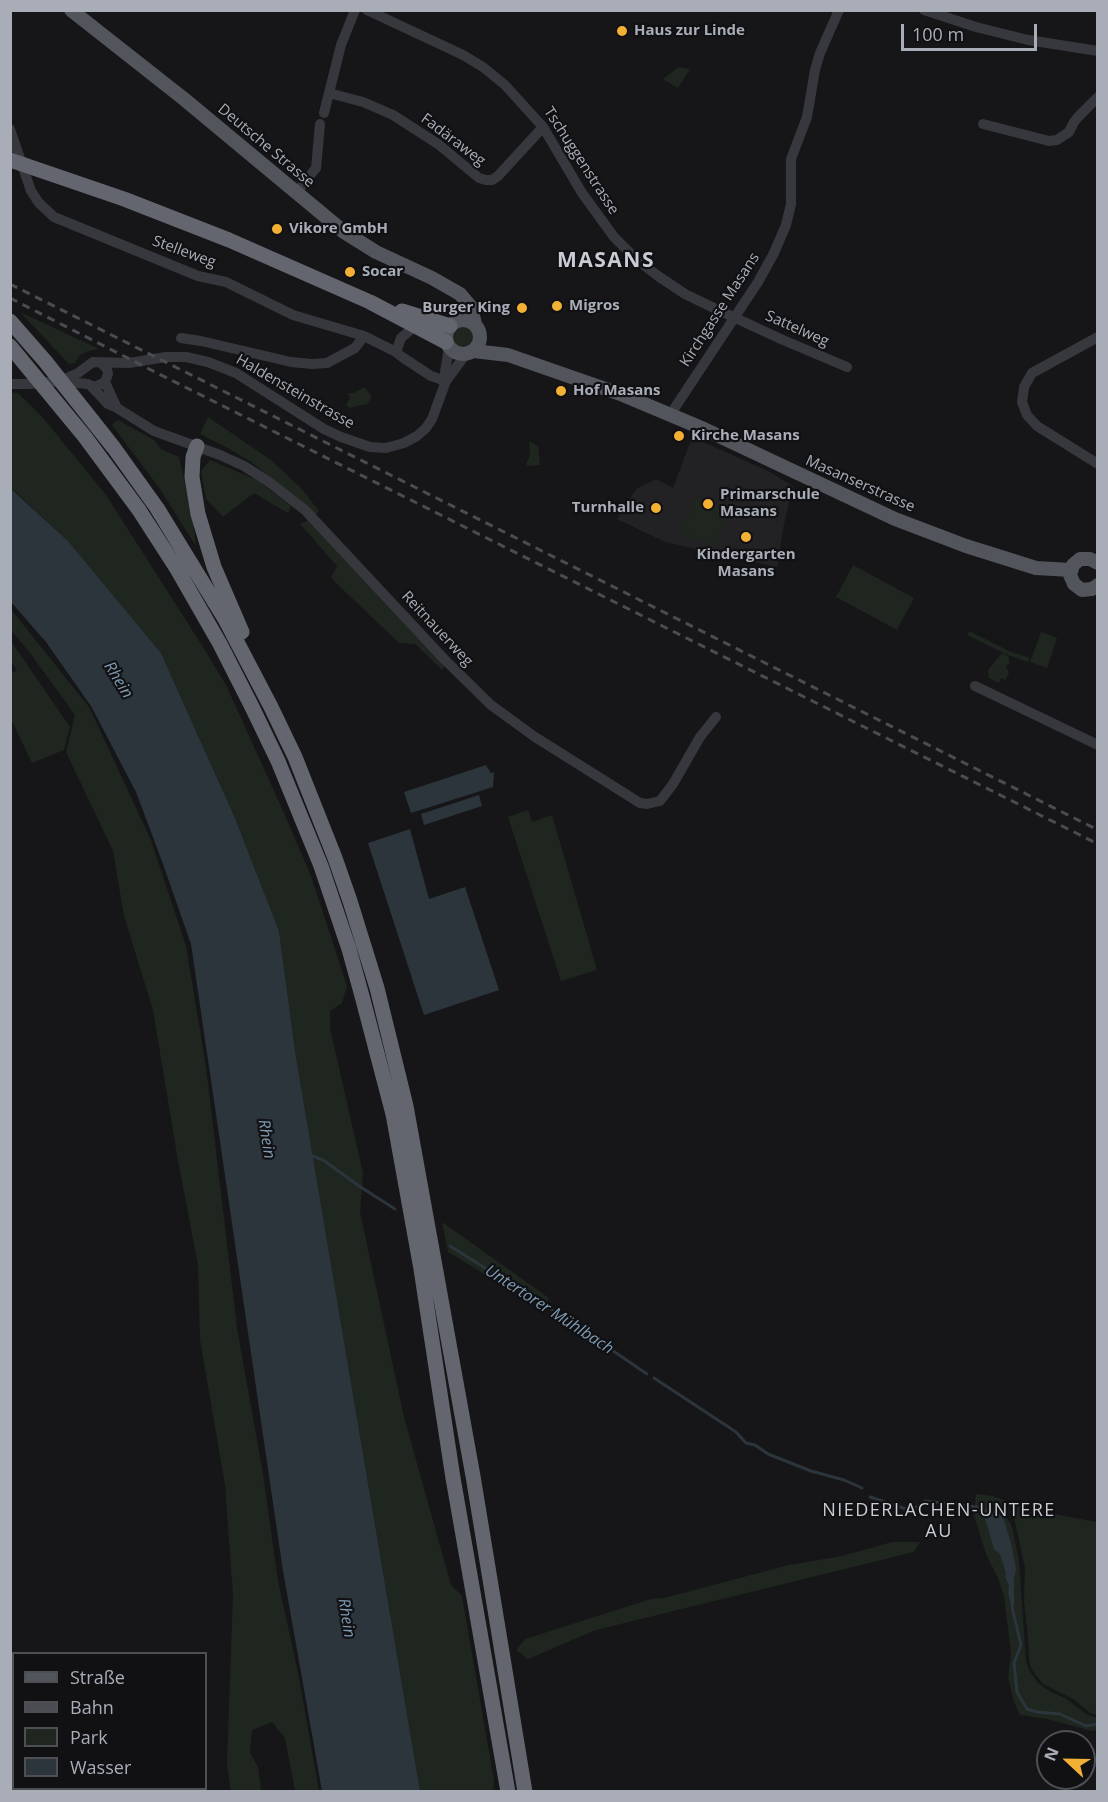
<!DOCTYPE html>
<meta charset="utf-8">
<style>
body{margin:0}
#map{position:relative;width:1108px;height:1802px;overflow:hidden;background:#161618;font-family:"Open Sans",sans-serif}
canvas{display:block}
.frame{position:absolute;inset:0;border:12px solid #a8adb8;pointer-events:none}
.legend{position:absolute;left:12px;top:1652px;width:195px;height:138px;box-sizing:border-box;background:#111113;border:2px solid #4d4f55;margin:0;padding:8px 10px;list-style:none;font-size:18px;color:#a8adb8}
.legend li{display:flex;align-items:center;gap:12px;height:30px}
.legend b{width:30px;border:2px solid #4d4f55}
.north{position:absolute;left:1036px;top:1730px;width:60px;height:60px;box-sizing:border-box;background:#111113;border:2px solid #4d4f55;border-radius:50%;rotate:292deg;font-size:16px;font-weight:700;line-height:24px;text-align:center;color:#a8adb8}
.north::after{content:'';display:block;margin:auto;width:21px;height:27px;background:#f2b134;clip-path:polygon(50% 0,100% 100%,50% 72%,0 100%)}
.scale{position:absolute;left:901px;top:24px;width:136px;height:27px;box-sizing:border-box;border:3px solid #a8adb8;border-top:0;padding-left:8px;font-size:18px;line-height:21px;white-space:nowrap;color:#a8adb8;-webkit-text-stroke:4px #111113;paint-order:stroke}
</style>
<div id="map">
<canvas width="1108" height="1802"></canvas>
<div class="frame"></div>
<ul class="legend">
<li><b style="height:8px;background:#53555c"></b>Straße</li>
<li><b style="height:8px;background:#4a4c52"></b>Bahn</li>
<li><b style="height:16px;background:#1e261f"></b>Park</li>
<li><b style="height:16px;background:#2c353c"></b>Wasser</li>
</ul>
<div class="north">N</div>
<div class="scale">100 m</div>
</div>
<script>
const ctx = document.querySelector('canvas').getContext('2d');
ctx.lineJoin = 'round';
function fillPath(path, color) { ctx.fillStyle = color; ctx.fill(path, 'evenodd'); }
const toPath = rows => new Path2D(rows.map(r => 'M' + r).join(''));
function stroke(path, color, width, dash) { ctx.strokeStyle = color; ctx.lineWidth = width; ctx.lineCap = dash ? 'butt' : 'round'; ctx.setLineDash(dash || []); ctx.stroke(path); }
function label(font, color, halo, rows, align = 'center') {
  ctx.font = font + ' "Open Sans",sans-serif'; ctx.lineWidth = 4.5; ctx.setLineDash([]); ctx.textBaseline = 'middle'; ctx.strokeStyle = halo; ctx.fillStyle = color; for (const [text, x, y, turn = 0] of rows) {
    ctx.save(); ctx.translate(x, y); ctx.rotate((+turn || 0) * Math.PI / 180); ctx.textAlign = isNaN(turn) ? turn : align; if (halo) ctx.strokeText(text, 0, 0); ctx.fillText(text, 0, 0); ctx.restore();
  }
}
fillPath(toPath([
 [692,437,768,471,793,486,784,524,777,567,665,542,617,519,636,489,656,479,673,488]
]), '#222225');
fillPath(toPath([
 [678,67,690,69,678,88,663,79],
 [21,313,20,312,99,349,88,351,80,355,75,363,69,364],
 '452 337a11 11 0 1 1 22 0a11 11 0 1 1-22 0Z',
 [365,387,370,395,372,396,367,405,365,404,350,408,346,405,350,398,348,393,353,393],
 [10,392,18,393,44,419,106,495,203,647,226,685,284,813,311,876,347,986,342,1003,330,1011,330,1028,363,1173,360,1212,404,1417,451,1585,462,1596,494,1780,493,1791,420,1791,296,1057,279,931,235,818,161,653,68,541,11,488],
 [208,417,271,460,302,489,319,511,315,515,283,487,251,462,226,447,200,434],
 [118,420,154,440,161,449,179,457,192,513,196,546,160,489,112,425],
 [529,441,538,446,540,465,528,466,526,464,530,456],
 [210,460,257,480,291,506,288,513,254,493,223,517,206,499,201,471],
 [695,498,728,511,715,545,681,532],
 [309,520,351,563,413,633,444,666,442,670,415,644,399,643,331,578,337,566,300,524],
 [853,565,914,598,897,630,836,597],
 [10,608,89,707,151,840,186,946,206,1067,237,1328,263,1474,278,1581,299,1677,319,1791,295,1791,285,1738,272,1722,252,1730,250,1753,258,1767,261,1791,231,1791,227,1764,233,1595,225,1485,200,1340,198,1265,178,1161,153,1010,124,916,113,851,66,752,75,715,30,653,11,630],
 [969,631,1011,652,1030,658,1028,662,1008,655,967,635],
 [1041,632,1057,638,1047,668,1030,662],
 [11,641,70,727,64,750,32,763,11,719,11,672,17,671,11,661],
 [1002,653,1008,656,1010,663,1006,666,1009,673,1005,680,1001,678,999,683,989,678,988,670],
 [528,810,532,822,552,815,597,970,561,981,508,817],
 [442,1222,549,1298,542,1309,448,1252],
 [976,1494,993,1496,1006,1501,1007,1505,1002,1508,1012,1527,1019,1561,1026,1661,1029,1670,1038,1683,1049,1691,1065,1698,1086,1714,1097,1718,1097,1730,1092,1731,1047,1719,1020,1715,1014,1702,1008,1677,1011,1653,1004,1596,998,1578,986,1554,974,1515],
 [1011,1503,1054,1514,1097,1522,1097,1715,1090,1713,1075,1700,1043,1684,1032,1670,1029,1661,1028,1637,1024,1600,1025,1568],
 [892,1542,920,1542,914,1552,596,1630,528,1659,516,1650,525,1639,651,1599,664,1598,789,1565,842,1556]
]), '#1e261f');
fillPath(toPath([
 [10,488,68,541,161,653,235,818,279,931,296,1057,420,1791,322,1791,283,1571,191,944,163,864,136,792,91,706,46,642,11,602],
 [486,765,491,773,494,772,493,787,411,813,404,792],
 [479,795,482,806,424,825,421,814],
 [410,829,429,899,465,887,499,990,424,1015,368,843],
 [988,1505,999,1509,1002,1513,1012,1547,1016,1569,1014,1578,1014,1604,1012,1610,1008,1592,1009,1586,1005,1577,1006,1573,1000,1554,994,1549,984,1515]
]), '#2c353c');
stroke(toPath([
 [310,1155,323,1160,359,1186,395,1209],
 [450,1246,562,1316,647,1374],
 [654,1378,736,1432,746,1443,755,1445,768,1454,811,1471,844,1480,862,1488],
 [870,1497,909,1510,917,1507,925,1501,977,1507,988,1513],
 [1012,1607,1021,1645,1014,1663,1017,1692,1027,1709,1037,1712,1060,1714,1086,1726,1098,1724]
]), '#2c353c', 3);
stroke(toPath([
 [367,10,463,55,483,67,505,85,543,127,582,193,614,237,636,259,658,276,685,294,716,309,783,340,847,367],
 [924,10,976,27,1028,40,1098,51],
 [329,93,363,102,393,115,438,144,479,178,486,180,492,180,498,176,543,127],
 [324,113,341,45,355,10],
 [983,124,1049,141,1057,140,1069,132,1074,122,1079,116,1098,97],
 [10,129,31,191,39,203,54,217,198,276,226,282,293,315,364,336,396,352,402,357,431,376,446,381],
 [296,193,316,168,320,124],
 [1098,337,1032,373,1024,387,1022,402,1027,415,1037,426,1098,464],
 [181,338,201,341,291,362,312,364,327,363,355,348,364,336],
 [396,352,401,338,415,326],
 [60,381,78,373,93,362,129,363,166,357,186,357,208,362,236,373,324,429,341,437,370,447,386,448,404,443,417,436,426,428,432,419,446,381,445,372,449,348],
 [446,381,466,354],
 [105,382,117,408],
 [10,384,29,384,60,381,87,384],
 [88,384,95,387,105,382,108,374,107,369,101,363],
 [91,386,108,404,117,408,154,431,220,455,244,466,269,482,305,510,445,660,491,705,535,737,640,803,647,804,660,801,673,784,700,737,716,717],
 [670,415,758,282,774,253,786,225,791,204,791,159,807,117,815,70,820,53,839,10],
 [975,686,1098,745]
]), '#37383d', 10);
stroke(toPath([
 [71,10,184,99,344,232,376,252,432,278,460,294,471,307,475,324],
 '446 337a17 17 0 1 1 34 0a17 17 0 1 1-34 0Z',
 [474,351,508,355,623,395,704,429,895,519,966,546,1036,568,1071,570],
 [1098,563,1090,559,1080,559,1073,565,1070,575,1074,584,1082,590,1092,589,1098,585]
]), '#53555c', 14);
stroke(toPath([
 [10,160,124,199,229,240,370,302,446,342],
 [402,311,450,326],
 [10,321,45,361,114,448,157,508,225,619,271,707,295,757,335,858,350,901,377,988,406,1106,473,1476,525,1792],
 [10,346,85,437,139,510,177,569,220,644,252,707,278,761,321,866,349,949,362,996,393,1114,421,1269,453,1478,508,1792],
 [197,446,193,457,192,477,198,514,214,567,242,632]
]), '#63666e', 15);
stroke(toPath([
 [10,284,1098,830],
 [10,298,153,371,1098,844]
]), '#4a4c52', 3, [8, 6]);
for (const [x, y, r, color] of [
 [622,31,6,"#f2b134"],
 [277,229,6,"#f2b134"],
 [350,272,6,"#f2b134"],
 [557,306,6,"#f2b134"],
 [522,308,6,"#f2b134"],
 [561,391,6,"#f2b134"],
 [679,436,6,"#f2b134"],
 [708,504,6,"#f2b134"],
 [656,508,6,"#f2b134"],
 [746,537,6,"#f2b134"]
]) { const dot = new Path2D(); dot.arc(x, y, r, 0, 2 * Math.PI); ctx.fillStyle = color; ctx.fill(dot); stroke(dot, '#111113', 2); }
label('bold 15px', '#a8adb8', '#111113', [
 ["Haus zur Linde",634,31],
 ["Vikore GmbH",289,229],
 ["Socar",362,272],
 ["Migros",569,306],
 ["Burger King",510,308,"right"],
 ["Hof Masans",573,391],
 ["Kirche Masans",691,436],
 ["Primarschule",720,495],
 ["Masans",720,512],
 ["Turnhalle",644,508,"right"],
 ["Kindergarten",746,555,"center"],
 ["Masans",746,572,"center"]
], 'left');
label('15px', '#a8adb8', '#111113', [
 ["Fadäraweg",453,140,37],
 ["Deutsche Strasse",266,146,40],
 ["Tschuggenstrasse",581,161,57],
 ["Stelleweg",184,252,20],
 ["Kirchgasse Masans",720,310,-57],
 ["Sattelweg",797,329,24],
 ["Haldensteinstrasse",295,392,30],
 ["Masanserstrasse",860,484,24],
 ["Reitnauerweg",437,629,47]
]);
label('italic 16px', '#7f9bb3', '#111113', [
 ["Rhein",118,680,58],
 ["Rhein",266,1139,81],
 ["Untertorer Mühlbach",549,1310,33],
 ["Rhein",346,1618,81]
]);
ctx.letterSpacing = '1.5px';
label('18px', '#c9ccd4', '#111113', [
 ["NIEDERLACHEN-UNTERE",939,1511],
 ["AU",939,1532]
]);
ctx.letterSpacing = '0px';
ctx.letterSpacing = '1.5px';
label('bold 21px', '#c9ccd4', '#111113', [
 ["MASANS",606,261]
]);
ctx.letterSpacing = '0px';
</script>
